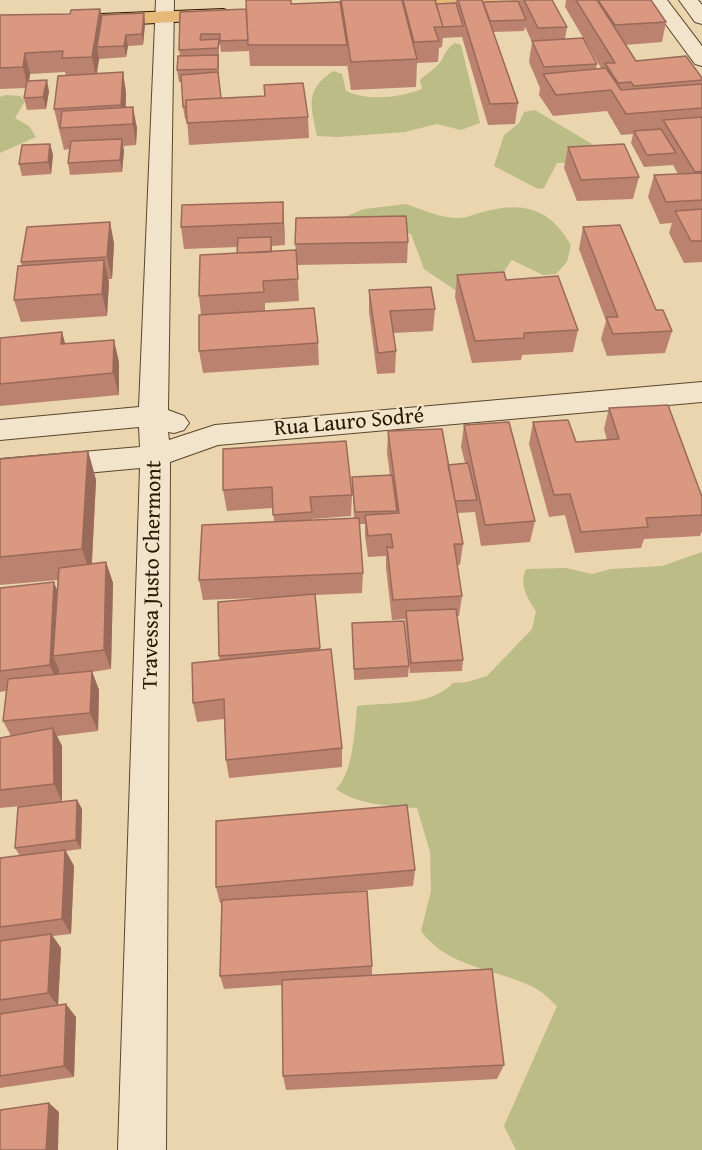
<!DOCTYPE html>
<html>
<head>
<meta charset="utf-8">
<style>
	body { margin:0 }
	canvas { display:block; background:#ead5af }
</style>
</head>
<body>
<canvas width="702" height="1150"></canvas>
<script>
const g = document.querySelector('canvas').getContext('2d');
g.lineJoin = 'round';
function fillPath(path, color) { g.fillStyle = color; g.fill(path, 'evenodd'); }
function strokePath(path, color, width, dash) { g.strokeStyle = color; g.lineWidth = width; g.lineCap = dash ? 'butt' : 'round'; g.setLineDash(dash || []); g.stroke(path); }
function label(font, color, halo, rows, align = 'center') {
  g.font = font + ' "Gentium Book Plus",serif'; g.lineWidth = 4.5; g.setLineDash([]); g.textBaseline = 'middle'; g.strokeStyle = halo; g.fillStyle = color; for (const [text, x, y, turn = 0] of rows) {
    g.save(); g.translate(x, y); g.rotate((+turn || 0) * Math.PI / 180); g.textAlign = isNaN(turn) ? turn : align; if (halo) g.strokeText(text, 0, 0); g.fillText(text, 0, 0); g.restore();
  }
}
const green = new Path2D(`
	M455,43L461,45L480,123L461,130L437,124L405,132L337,137L317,136C311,105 304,91 333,71L342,74L346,91C368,101 399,98 422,89L420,80C425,75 431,71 436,67C444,60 445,48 455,43Z
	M5,95L20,96L25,101L15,118L29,126L36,137L0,153V97Z
	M535,110L607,153L591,163H557L544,188L538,189L494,166L504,135L519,123L524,112Z
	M406,204C423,210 441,218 459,218C468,218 477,213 486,211C525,201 551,210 571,245L567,262L556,274L543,275L512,260L494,285L476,284L455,290L424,269L411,234L335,221L364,209Z
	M702,552V1150H516L504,1126L557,1006C550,1000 543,992 535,988C496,968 449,969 421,931L431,891L430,852L417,808C390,806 358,805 336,789C353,774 355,729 357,706C388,702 430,707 453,683L467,682L487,676L532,629L536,611C527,598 519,584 526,569L566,568L592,574L611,569L662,566Z`);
const minor = new Path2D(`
	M156,0H174L168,410L184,416L189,423L184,430L174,433L168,432L169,440L215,425L702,382V402L218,445L170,462L166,1150H118L140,468L0,481V459L140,447L139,427L0,440V420L139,407Z
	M648,0H667L702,46V66L695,64Z
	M679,0H698L702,5V24L695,22Z`);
const primary = new Path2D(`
	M437,0H523L521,4L514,6L439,11L432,9L430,5Z
	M223,9L230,11L232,15L230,19L101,26L94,24L91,20L94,16L101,14Z`);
const wall = new Path2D(`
	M340,0H435L436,4L456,3V0H482L483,2L519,3V0H552L567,27L565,39L597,64L596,69L601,68L565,7L566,0H651L666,22L662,42L625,45L636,61L702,78V262L684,263L669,233L672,223L660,224L648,197L654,175L678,174L673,165L644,167L631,143L633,134L621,135L607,111L553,116L539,95L540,88L529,62L532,42L525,27L524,31L493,32L518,103L515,124L488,125L462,37L443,38L442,47L439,48L438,62L417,63L416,87L351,90L347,64V66H250L249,51L221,52L220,45H219V80L221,98L308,117L309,138L189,145L187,119H185L183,107L182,82H179L177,70L180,56L179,50L180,12L246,9L291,4L340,2Z
	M100,9L102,18L144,13L145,24L143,45L128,46L126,57L99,59L97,74L123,72L126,93V107L137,128L136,145L123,146L124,151L122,172L70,175L68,163L69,149L64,150L54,109L66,76L65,72L30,74L29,81L49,91L46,109L27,110L24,98L26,88L0,89V15L70,14Z
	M50,144L53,155L51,174L22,176L19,164Z
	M568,147L639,177L633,199L577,201L564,168Z
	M110,222L114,244L112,279H108L109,282L107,316L21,322L14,300L22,266L21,262Z
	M284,223L285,245L272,246V252L296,250L295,244L408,242L407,263L297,265L299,301L265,303V311L318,343L319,365L203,373L199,351L201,315L199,296L237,253L238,247L184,249L181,227Z
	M583,227L656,310L672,331L665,353L607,356L601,339L606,321L579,249Z
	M457,275L506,280L578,330L573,352L522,355L521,360L472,363L455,297Z
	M369,290L435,309L433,331L393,333L396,351L395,373L377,374L369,312Z
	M62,332L65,344L119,362V395L0,406V338Z
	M609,408L702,497V531L700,536L644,539L641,548L575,553L565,515L549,517L529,444L533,422L576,442L607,440L604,429Z
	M464,425L535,521L530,542L481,546L475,512L457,513L463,544L460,565H457L462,596L459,616H457L463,660L462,671L410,673L405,619L392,620L386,568V556L368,557L365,536V524H359L363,573L362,593L315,595L320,650L342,748V767L229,778L226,760L224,719L197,722L193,703L220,660L219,656L283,597L203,600L199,580L274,522L273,508L227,511L223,490V449L352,495L351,516L312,519V520L354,518L352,477L390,475L387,453L388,431L448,465L465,463L461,447Z
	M88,451L96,480L92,564L106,562L113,583L111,669L92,672L99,690L98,731L57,736L62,746V802L0,808V738L11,736L3,721L6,691L0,692V588L57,590L58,580L0,585V459Z
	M352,623L409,666L408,677L354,680Z
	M77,800L82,809L81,849L66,851L74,866L71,934L53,936L61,948L58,1006L76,1017L74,1077L0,1088V858L20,856L15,848Z
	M415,870L413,886L322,894L372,966V975L504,1065L497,1079L286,1090L283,1076L282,985L224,989L220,976L222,903H220L216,887Z`);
const shadedWall = new Path2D(`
	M100,9L104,29L97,47L99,59L96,77L92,57Z
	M144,13L145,24L143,45L142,34Z
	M126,35L128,46L126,57L124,46Z
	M25,53L30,74L28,88L23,67Z
	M123,72L126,93L125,126L121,105Z
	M47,80L49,91L46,109L43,97Z
	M133,107L137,128L136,145L133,124Z
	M122,139L124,151L122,172L120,160Z
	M50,144L53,155L51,174L48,162Z
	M283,202L284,223L285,245L283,223Z
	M110,222L114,244L112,279L107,257Z
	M104,260L109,282L107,316L102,294Z
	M62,332L68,354L61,344Z
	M114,340L119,362V395L113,373Z
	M88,451L96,480L91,576L82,549Z
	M106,562L113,583L111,669L104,650Z
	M54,582L62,603L53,656L59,669L58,685L50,665Z
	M92,671L99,690L98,731L90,713Z
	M53,728L62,746V802L54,784Z
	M77,800L82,809L81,849L76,840Z
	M65,850L74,866L71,934L62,919Z
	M51,934L61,948L58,1006L48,993Z
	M66,1004L76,1017L74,1077L64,1066Z
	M49,1103L59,1112L58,1150H46Z`);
const building = new Path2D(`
	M246,0H291V4L340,2L347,45H248Z
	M341,0H402L417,59L351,62Z
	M403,0H435L443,27H434L439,41L414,42Z
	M458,0H482L518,103L490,104Z
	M524,0H552L567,27L538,28Z
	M576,0H597L636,61L686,56L702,78V80L634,86L631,82L618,83L605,63H615Z
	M598,0H651L666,22L615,25Z
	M518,1L526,20L490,21L483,2Z
	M456,3L463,26L443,27L436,4Z
	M100,9L92,57L62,58L63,51L25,53L23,67L0,68V15L70,14L71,10Z
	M246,9L248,40L220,41V34H201L200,40L219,39L218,48L179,50L180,12Z
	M144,13L142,34L126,35L124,46L97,47L102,15Z
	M583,38L597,64L544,67L532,41Z
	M218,55V69L177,70L178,56Z
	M606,68L621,90L702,84V108L626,114L611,90L556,95L543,74Z
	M123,72L121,105L54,109L58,76Z
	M218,72L221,98L186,100V107H183L181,75Z
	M47,80L43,97L24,98L27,81Z
	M303,83L308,117L187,123L186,100L265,96L264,85Z
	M133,107V124L60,128L62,111Z
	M702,117V171L695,172L663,120Z
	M661,129L676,153L647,155L634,131Z
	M122,139L120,160L68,163L71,141Z
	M50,144L48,162L19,164L22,145Z
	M624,144L639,177L581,180L568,147Z
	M702,173V200L666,202L654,175Z
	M283,202V223L181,227L182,205Z
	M702,209V241H691L675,211Z
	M406,216L408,242L295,244L296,218Z
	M110,222L107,257L21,262L27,227Z
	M620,225L656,310H663L672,331L613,334L606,317H618L583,227Z
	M271,237V252L237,253L238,238Z
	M296,250L298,279L263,281L264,292L199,296L200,255Z
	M104,260L102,294L14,300L18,266Z
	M504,272L506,280L558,276L578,330L524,333V338L475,341L457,275Z
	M431,287L435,309L390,311L396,351L378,353L369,290Z
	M314,308L318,343L199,351V315Z
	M62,332L61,344L114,340L113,373L0,384V338Z
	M668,405L702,497V515L646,518L648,527L581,532L570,494L554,495L533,422L568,420L576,442L619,439L609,408Z
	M509,422L535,521L485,525L464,425Z
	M442,429L463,544H454L462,596L393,600L387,547L393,548L391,534L368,536L365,515L399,513L388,431Z
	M346,441L352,495L310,497L312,512L273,515L272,487L223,490V449Z
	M88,451L82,549L0,557V459Z
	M468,463L477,500L455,501L448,465Z
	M392,475L397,511L355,512L352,477Z
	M359,518L363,573L199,580L202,525Z
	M106,562L104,650L53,656L59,568Z
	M54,582L50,665L0,671V588Z
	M315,594L320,648L219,656L218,602Z
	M456,609L463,660L411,663L406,611Z
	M404,621L409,666L354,669L352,623Z
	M331,649L342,748L226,760L224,699L193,703L192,663Z
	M92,671L90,713L3,721L8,679Z
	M53,728L54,784L0,790V738Z
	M77,800L76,840L15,848L18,807Z
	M407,805L415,870L216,887V821Z
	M65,850L62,919L0,927V858Z
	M367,891L372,966L220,976L222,900Z
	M51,934L48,993L0,1000V941Z
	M492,969L504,1065L283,1076L282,980Z
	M66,1004L64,1066L0,1076V1014Z
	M49,1103L46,1150H0V1110Z`);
const streetNames = [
	["Rua Lauro Sodré",349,423,-5],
	["Travessa Justo Chermont",153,575,-89]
];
fillPath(green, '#bcbc87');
strokePath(minor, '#5a462c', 2);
strokePath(primary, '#2a1600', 2);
fillPath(minor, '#f1e4cb');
fillPath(primary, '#e5ba78');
fillPath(wall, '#bb836f');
fillPath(shadedWall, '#996a5a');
fillPath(building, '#da9881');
strokePath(building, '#996a5a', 1.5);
label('22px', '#2a1600', '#f1e4cb', streetNames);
</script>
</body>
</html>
